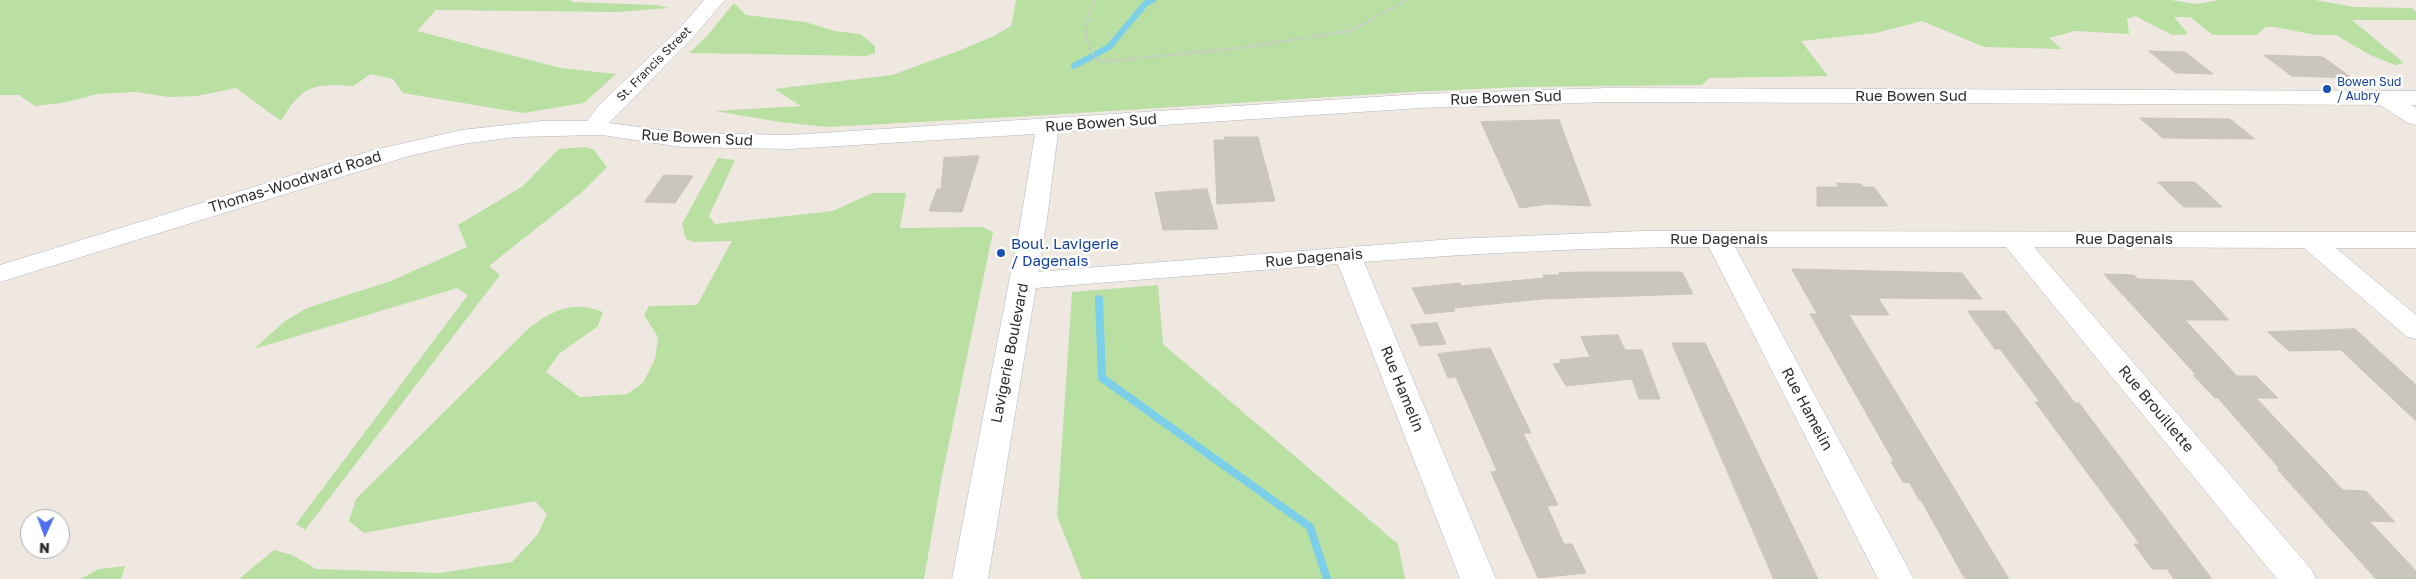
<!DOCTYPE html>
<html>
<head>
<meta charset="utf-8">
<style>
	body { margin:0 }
	#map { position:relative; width:2416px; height:579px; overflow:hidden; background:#eee8e1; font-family:"Golos Text",sans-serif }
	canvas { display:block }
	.north { position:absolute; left:20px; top:509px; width:50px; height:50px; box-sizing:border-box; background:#fff; border:1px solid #ababab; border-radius:50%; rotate:182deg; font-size:14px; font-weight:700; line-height:20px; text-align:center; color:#2d2d2d }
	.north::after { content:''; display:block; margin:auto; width:18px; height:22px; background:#4d71ef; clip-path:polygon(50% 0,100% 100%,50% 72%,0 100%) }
</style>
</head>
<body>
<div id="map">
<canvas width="2416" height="579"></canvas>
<div class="north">N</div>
</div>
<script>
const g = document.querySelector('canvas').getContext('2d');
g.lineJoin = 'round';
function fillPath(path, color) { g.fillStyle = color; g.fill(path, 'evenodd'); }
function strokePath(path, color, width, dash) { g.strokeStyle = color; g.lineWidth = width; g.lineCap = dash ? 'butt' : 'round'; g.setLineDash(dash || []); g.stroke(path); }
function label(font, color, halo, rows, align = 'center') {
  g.font = font + ' "Golos Text",sans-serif'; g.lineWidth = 5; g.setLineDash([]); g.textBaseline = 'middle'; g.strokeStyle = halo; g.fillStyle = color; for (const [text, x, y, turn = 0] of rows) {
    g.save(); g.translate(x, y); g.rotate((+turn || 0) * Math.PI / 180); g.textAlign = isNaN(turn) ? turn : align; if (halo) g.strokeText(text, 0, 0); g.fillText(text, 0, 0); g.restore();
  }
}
const green = new Path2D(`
	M0,0H572L571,2L656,5L669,8L617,12L436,10L417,31L561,68L616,74L584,103L523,113L403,93L393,79L370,74L354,86C313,84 303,84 281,121L236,88L197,96L169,97L136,92L98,94L62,103L35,106L19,95H0Z
	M1015,0H2171L2196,4L2220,0H2315L2355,7L2412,8L2416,12V20H2352L2404,63L2395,65L2370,55L2336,35H2316L2275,27H2266L2256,35H2213L2190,17H2174L2188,34L2172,35L2135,16L2127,19L2129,34L2075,31L2049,38L2062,49L1984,47L1922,21L1876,33L1801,41L1828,76L1709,78L1702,85L1519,87L1411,92L1031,116L826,127L780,122L715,111L801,106L774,89L892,75L958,51L994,36L1011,26L1016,1Z
	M734,3L746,15L805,22L835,31L860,34L875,46V53L866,56L689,53L707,36Z
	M585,147L593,149L607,167L581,193L489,266L500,275L305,530L296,524L468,295L457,288L254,349L285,321L307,308L391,281L467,247L458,225L523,186L559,149Z
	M718,158L735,160L709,216L715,224L833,211L872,193H906L900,228L983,227L993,232L941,481L924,579H239L274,550L292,555L316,569L439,573L512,562L538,534L547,514L535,501L364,533L349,521L356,499L529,328C553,310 573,300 603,312L598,326L559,354L546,372L580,397L627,394L643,383L655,359L658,337L644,315L649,306L697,305L732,241L693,242L686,239L682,224Z
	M1158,285L1163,344L1398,544L1405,579H1082L1057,516L1072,292Z
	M125,566L121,579H80L99,569Z`);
const streamFar1 = new Path2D(`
	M1074,66L1109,47L1146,3L1153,0`);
const stream = new Path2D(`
	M1099,299L1102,378L1310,527L1327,579`);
const building = new Path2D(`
	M2149,51L2185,52L2213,74L2176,73Z
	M2264,55L2323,57L2352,78L2292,76Z
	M2140,118L2230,119L2255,139L2163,138Z
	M1559,120L1591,206L1548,204L1520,208L1481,122Z
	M1225,137H1258L1275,201L1217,204L1214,140H1225Z
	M979,156L962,212L929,211L937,189H941L944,158Z
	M664,175L693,176L675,203L645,202Z
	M2158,182H2195L2222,207H2184Z
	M1836,183L1861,184L1863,187H1874L1888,206H1817V187H1839Z
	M1207,189L1218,229L1163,230L1155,193Z
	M1792,269L1962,273L1982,299L1878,298L1889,315H1849L2009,579H1965L1921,500H1919L1910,483L1903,482L1891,462H1894L1810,314H1817Z
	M1585,272H1682L1693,294L1541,299L1454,308L1455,311L1425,314L1412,288L1460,283L1461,286L1544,278L1543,275H1559V273Z
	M2104,274L2134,275L2138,279L2193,281L2229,320H2185L2237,376H2256L2278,398H2256L2343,490L2366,491L2395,522L2369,521L2416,571V579H2376L2277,469H2280L2218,398H2215L2193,375H2196Z
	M1968,311H2005L2075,403H2079L2212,579H2174L2167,569H2152L2134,544H2140L2035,402H2040L2000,349H1995Z
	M1437,323L1446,344L1420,346L1411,325Z
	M2355,329L2416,385V421L2341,350L2289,351L2268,332Z
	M1618,335L1625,350H1642L1660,399H1639L1632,379L1566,386L1553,364L1561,363L1560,360L1590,357L1581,337Z
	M1672,343H1705L1818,579H1774Z
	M1490,348L1531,433H1523L1558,505L1547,506L1564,544H1572L1586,573L1538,578L1491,472L1497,471L1456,377L1448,378L1438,354Z`);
const path = new Path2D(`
	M1095,0C1085,23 1082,38 1096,60L1110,61L1240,48L1350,31L1407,0`);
const minor = new Path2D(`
	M2385,91L2393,93L2416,108V125L2408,123L2377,103L2374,98L2377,93Z
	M542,121H597L605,123L608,128L605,133L597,135L515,137L462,144L409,156L0,282V265L374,150L462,130Z
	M1643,231L2416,232V248H2336L2416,315V339L2406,336L2304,248L2034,247L2311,569L2316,579H2277L2006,247H1735L1914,579H1878L1709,247C1594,247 1479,253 1364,262L1496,579H1460L1338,264L1023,289L1013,287L1009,281L1013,275L1023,273L1452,239Z`);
const tertiary = new Path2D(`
	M704,0H725L694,36L609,123L682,133L790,135L1420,94L1607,88L2416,91V105L1607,102L1420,108L1058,132L1047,219L988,579H952L1021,219L1035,134L790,149L682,147L589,133L585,124L598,106L680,28Z`);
const markers = [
	[2327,89,5,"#1a4fb4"],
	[1001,253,5,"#1a4fb4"]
];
const farStreetnames = [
	["St. Francis Street",654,64,-45]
];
const farTransitnames = [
	["Bowen Sud",2337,82],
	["/ Aubry",2337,96]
];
const streetNames = [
	["Rue Bowen Sud",1911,96],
	["Rue Bowen Sud",1506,98,-2],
	["Rue Bowen Sud",1101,123,-4],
	["Rue Bowen Sud",697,138,3],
	["Thomas-Woodward Road",295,182,-17],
	["Rue Dagenais",1719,239],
	["Rue Dagenais",2124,239],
	["Rue Dagenais",1314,258,-5],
	["Lavigerie Boulevard",1010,353,-79],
	["Rue Hamelin",1402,389,68],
	["Rue Hamelin",1807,409,62],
	["Rue Brouillette",2156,409,50]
];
const transitNames = [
	["Boul. Lavigerie",1011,244],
	["/ Dagenais",1011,261]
];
fillPath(green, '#b9e0a2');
strokePath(streamFar1, '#7ccfe8', 6);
strokePath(stream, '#7ccfe8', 8);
fillPath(building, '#cac6bf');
strokePath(building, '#c9c4ba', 1);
strokePath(minor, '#b4b7c0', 1);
strokePath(tertiary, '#b4b7c0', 1);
strokePath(path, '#c8c8c8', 2.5, [3, 2]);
fillPath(minor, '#fff');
fillPath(tertiary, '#fff');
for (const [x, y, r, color] of markers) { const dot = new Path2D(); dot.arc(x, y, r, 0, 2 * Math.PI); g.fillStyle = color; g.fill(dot); strokePath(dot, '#fff', 2); }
label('12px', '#2d2d2d', '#fff', farStreetnames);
label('12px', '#164399', '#fff', farTransitnames, 'left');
label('15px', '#2d2d2d', '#fff', streetNames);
label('15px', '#164399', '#fff', transitNames, 'left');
</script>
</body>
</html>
